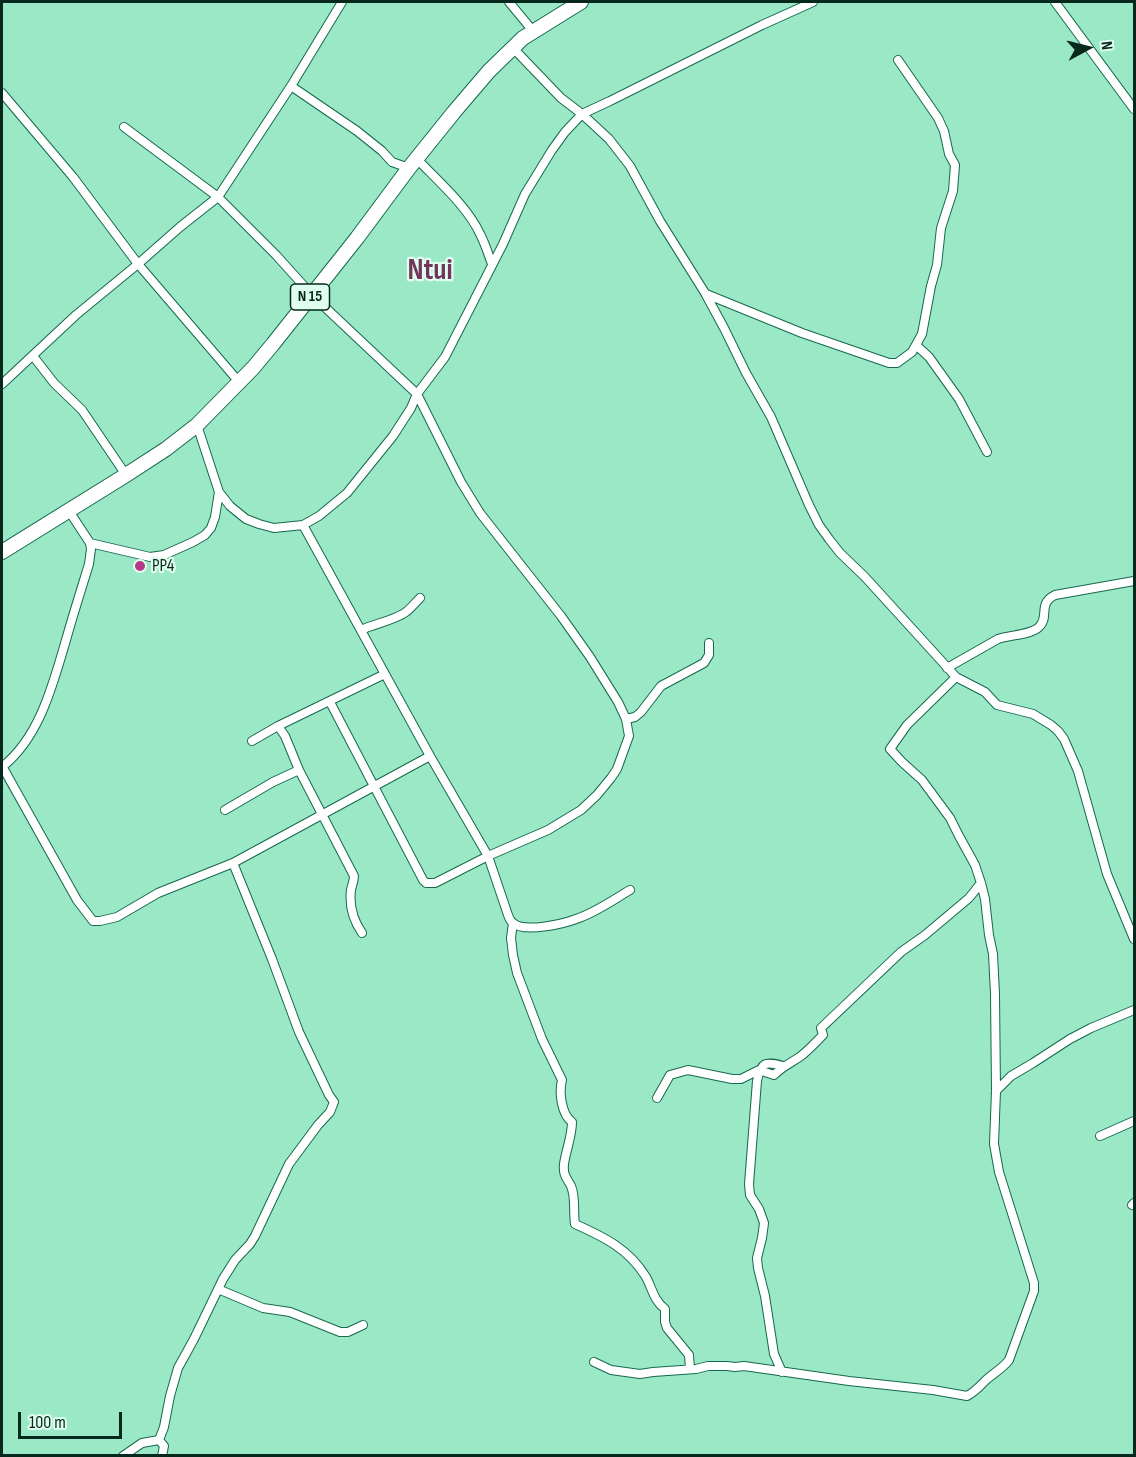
<!DOCTYPE html>
<html>
<head>
<meta charset="utf-8">
<style>
	body { margin:0 }
	#map { position:relative; width:1136px; height:1457px; overflow:hidden; background:#9ae8c5; font-family:"Sofia Sans Condensed",sans-serif }
	canvas { display:block }
	.frame { position:absolute; inset:0; border:3px solid #07281c; pointer-events:none }
	.north { position:absolute; left:1058px; top:18px; width:60px; height:60px; -webkit-text-stroke:4px #e0feef; paint-order:stroke; rotate:83deg; font-size:16px; font-weight:700; line-height:24px; text-align:center; color:#07281c }
	.north::after { content:''; display:block; margin:auto; width:21px; height:27px; background:#07281c; clip-path:polygon(50% 0,100% 100%,50% 72%,0 100%) }
	.scale { position:absolute; left:18px; top:1412px; width:104px; height:27px; box-sizing:border-box; border:3px solid #07281c; border-top:0; padding-left:8px; font-size:18px; line-height:21px; white-space:nowrap; color:#07281c; -webkit-text-stroke:4px #e0feef; paint-order:stroke }
</style>
</head>
<body>
<div id="map">
<canvas width="1136" height="1457"></canvas>
<div class="frame"></div>
<div class="north">N</div>
<div class="scale">100 m</div>
</div>
<script>
const g = document.querySelector('canvas').getContext('2d');
g.lineJoin = 'round';
function strokePath(path, color, width, dash) { g.strokeStyle = color; g.lineWidth = width; g.lineCap = dash ? 'butt' : 'round'; g.setLineDash(dash || []); g.stroke(path); }
function label(font, color, halo, rows, align = 'center') {
  g.font = font + ' "Sofia Sans Condensed",sans-serif'; g.lineWidth = 4.5; g.setLineDash([]); g.textBaseline = 'middle'; g.strokeStyle = halo; g.fillStyle = color; for (const [text, x, y, turn = 0] of rows) {
    g.save(); g.translate(x, y); g.rotate((+turn || 0) * Math.PI / 180); g.textAlign = isNaN(turn) ? turn : align; if (halo) g.strokeText(text, 0, 0); g.fillText(text, 0, 0); g.restore();
  }
}
const street = new Path2D(`
	M509,2L533,31
	M1055,2L1134,109
	M513,48L561,98L582,114L609,139L630,166L660,221L705,293L724,328L746,373L771,417L809,505L819,525L829,539L840,553L865,577L956,677L985,692L997,705L1033,714L1051,725L1058,731L1064,739L1078,771L1107,874L1134,939
	M291,86L357,131L382,151L392,162L409,168
	M2,93L73,177L138,264L239,382
	M124,127L218,197L276,255L312,295L417,394L461,482L480,513L561,616L590,657L618,702L626,719L629,736L617,769L611,778L597,795L581,810L548,830L488,856L435,883H426L423,880L330,702
	M417,159C437,180 468,207 480,234C485,243 488,254 492,264
	M706,294L802,333L889,363H897L912,352L922,334L931,286L937,265L941,228L953,191L955,165L949,154L944,131L938,118L898,60
	M917,346L929,357L959,399L987,452
	M33,356L54,383L82,410L126,475
	M2,384L76,315L138,264L180,227L218,197L291,86L342,2
	M197,425L219,492L230,506L246,519L259,524L274,528L303,525L319,516L347,493L393,436L411,408L417,394L445,357L503,244L525,194L552,150L565,132L582,114L610,101L762,25L813,2
	M303,525L430,756L488,856L508,915C509,918 510,921 513,923C524,933 563,924 576,919C595,913 613,900 630,890
	M90,543L150,557L164,555L193,542L205,535L211,528L215,517L219,492
	M361,630C376,623 393,621 406,612C411,608 415,603 420,598
	M947,668L998,639C1009,635 1031,635 1039,627C1050,617 1037,604 1055,595L1134,581
	M626,719L635,717L641,712L661,686L704,663L709,655V643
	M278,726L285,736L299,770L354,876C354,881 352,885 351,890C349,906 353,920 362,933
	M252,741L278,726L385,674
	M2,766L77,900L93,921H100L117,917L158,893L233,863L430,756
	M2,767C40,737 53,684 66,640C73,615 81,590 89,564L91,549L90,543L69,511
	M225,810L273,782L299,770
	M513,923L511,938L513,955L517,973L542,1039L562,1080C559,1092 561,1114 572,1122C572,1136 566,1150 564,1164C563,1175 566,1177 571,1186C576,1197 573,1212 575,1224C604,1237 629,1249 646,1277C652,1288 654,1301 665,1309V1322L667,1328L689,1355L690,1369
	M996,1091L1011,1076L1033,1063L1070,1039L1091,1028L1134,1010
	M657,1098L670,1075L688,1070L732,1079H741L759,1070L774,1075C783,1066 791,1063 801,1056C809,1050 816,1042 823,1035L821,1028L901,952L925,935L969,898L981,883
	M1100,1136L1134,1121
	M1132,1205L1134,1203
	M218,1289L263,1308L290,1312L340,1332H348L363,1325
	M594,1362L611,1370L640,1374L653,1372L696,1369L708,1366H727L735,1367L744,1366L849,1381L933,1390L967,1396C975,1392 980,1386 986,1380C994,1373 1003,1368 1009,1360L1034,1291V1283L999,1172L994,1144L996,1091L995,994L993,954L989,935L985,899L981,883L975,865L959,836L950,818L922,780L902,762L890,749L907,725L956,677
	M782,1372L774,1354L765,1296L758,1268L757,1258L762,1238L764,1223L759,1209L750,1195L749,1184L757,1081C761,1062 765,1061 783,1066
	M123,1456L142,1443L159,1440
	M162,1456L164,1446L159,1440L164,1427L170,1396L178,1368L194,1339L223,1279L235,1260L250,1244L255,1236L289,1164L318,1125L330,1112L334,1102L329,1095L299,1032L272,959L233,863`);
const highway = new Path2D(`
	M2,552L126,475L166,449L197,425L253,368L273,344L357,238L409,168L454,112L489,71L523,38L581,2`);
const markers = [
	[140,566,6,"#b63a8a"]
];
const shields = [
	[310,297,39]
];
const shieldNames = [
	["N 15",310,297]
];
const poiNames = [
	["PP4",152,566]
];
const townNames = [
	["Ntui",430,271]
];
strokePath(street, '#15694d', 10);
strokePath(highway, '#15694d', 16);
strokePath(street, '#fff', 8);
strokePath(highway, '#fff', 14);
for (const [x, y, r, color] of markers) { const dot = new Path2D(); dot.arc(x, y, r, 0, 2 * Math.PI); g.fillStyle = color; g.fill(dot); strokePath(dot, '#e0feef', 2); }
for (const [x, y, w] of shields) { const box = new Path2D(); box.roundRect(x - w / 2, y - 13, w, 26, 4.5); g.fillStyle = '#e0feef'; g.fill(box); strokePath(box, '#07281c', 1.5); }
label('bold 16px', '#07281c', null, shieldNames);
label('18px', '#07281c', '#e0feef', poiNames, 'left');
label('bold 30px', '#73355b', '#e0feef', townNames);
</script>
</body>
</html>
